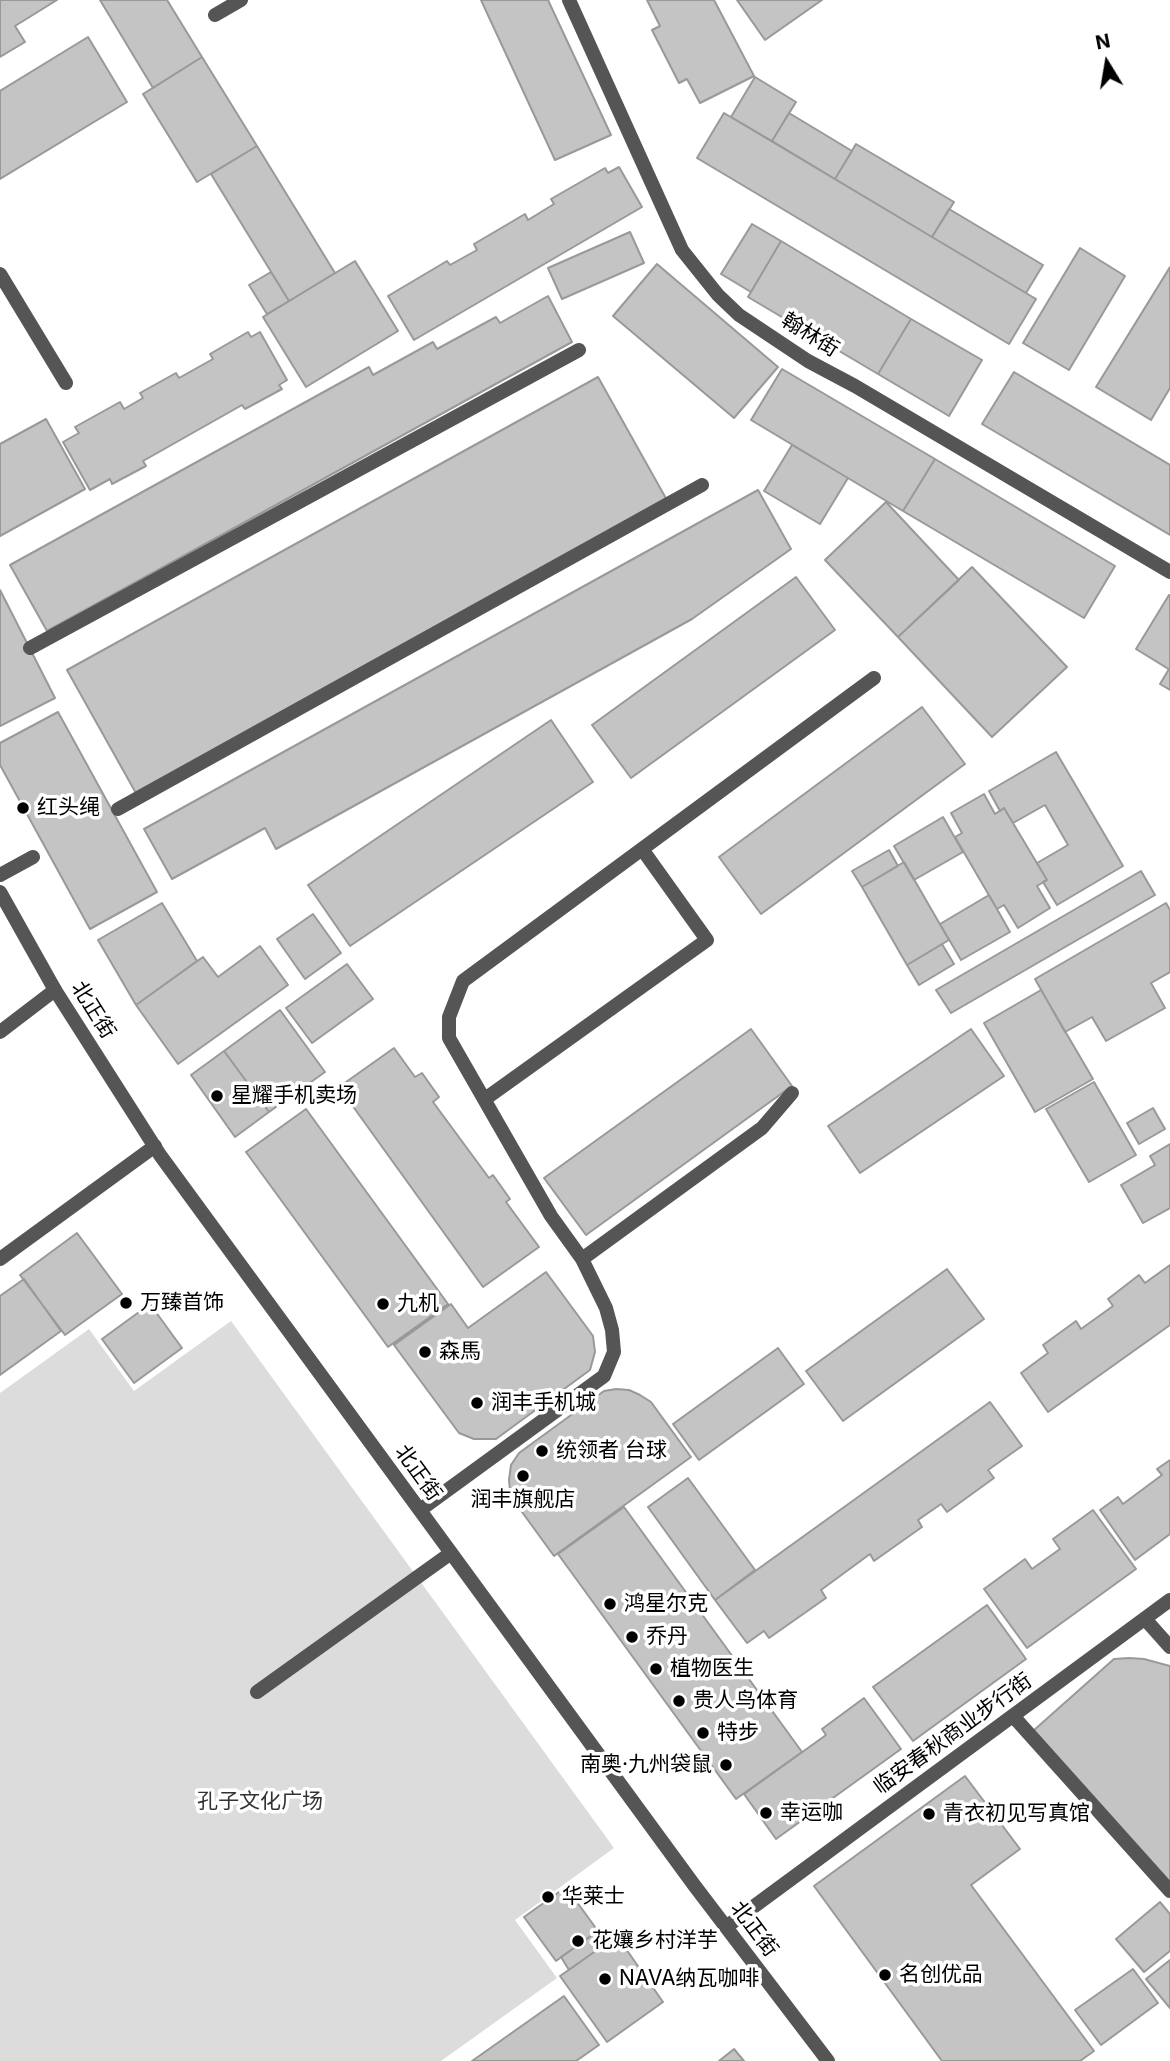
<!DOCTYPE html>
<html>
<head>
<meta charset="utf-8">
<style>
	body { margin:0 }
	#map { position:relative; width:1170px; height:2061px; overflow:hidden; background:#fff; font-family:Inter,sans-serif }
	canvas { display:block }
	.north { position:absolute; left:1072px; top:28px; width:70px; height:70px; -webkit-text-stroke:5px #fff; paint-order:stroke; rotate:349deg; font-size:19px; font-weight:700; line-height:28px; text-align:center; color:#000 }
	.north::after { content:''; display:block; margin:auto; width:24px; height:32px; background:#000; clip-path:polygon(50% 0,100% 100%,50% 72%,0 100%) }
</style>
</head>
<body>
<div id="map">
<canvas width="1170" height="2061"></canvas>
<div class="north">N</div>
</div>
<script>
const g = document.querySelector('canvas').getContext('2d');
g.lineJoin = 'round';
function fillPath(path, color) { g.fillStyle = color; g.fill(path, 'evenodd'); }
function strokePath(path, color, width, dash) { g.strokeStyle = color; g.lineWidth = width; g.lineCap = dash ? 'butt' : 'round'; g.setLineDash(dash || []); g.stroke(path); }
function label(font, color, halo, rows, align = 'center') {
  g.font = font + ' Inter,"Noto Sans SC",sans-serif'; g.lineWidth = 7; g.setLineDash([]); g.textBaseline = 'middle'; g.strokeStyle = halo; g.fillStyle = color; for (const [text, x, y, turn = 0] of rows) {
    g.save(); g.translate(x, y); g.rotate((+turn || 0) * Math.PI / 180); g.textAlign = isNaN(turn) ? turn : align; if (halo) g.strokeText(text, 0, 0); g.fillText(text, 0, 0); g.restore();
  }
}
const green = new Path2D(`
	M231,1321L614,1848L515,1920L557,1978L441,2061H0V1393L89,1329L134,1391Z`);
const building = new Path2D(`
	M0,0H57L15,26L25,42L0,57Z
	M100,0H167L202,57L153,88Z
	M481,0H548L611,135L555,160Z
	M647,0H714L754,76L700,103L687,79L679,83L652,30L660,26Z
	M737,0H822L765,40Z
	M88,37L127,102L0,179V91Z
	M202,57L257,146L197,182L143,94Z
	M755,77L796,102L772,141L731,117Z
	M724,113L1036,299L1009,344L697,158Z
	M789,113L852,151L835,179L772,141Z
	M856,144L954,202L932,237L835,179Z
	M257,146L335,273L289,301L211,174Z
	M619,167L642,207L414,340L388,296L447,261L450,265L477,250L474,244L525,214L528,220L554,204L551,199L605,168L608,173Z
	M949,209L1043,265L1026,293L932,237Z
	M752,224L781,241L751,292L721,274Z
	M630,232L644,263L562,299L548,268Z
	M781,241L911,319L878,374L748,297Z
	M1080,248L1125,276L1069,370L1023,343Z
	M355,261L398,331L306,387L263,317Z
	M657,264L778,367L734,418L613,316Z
	M1170,267V388L1151,420L1096,387Z
	M271,272L289,301L267,314L249,285Z
	M548,296L572,342L47,631L10,565L369,367L373,375L433,342L437,349L496,317L500,323Z
	M911,319L982,360L949,416L878,374Z
	M248,332L251,337L260,332L287,380L279,385L282,389L245,409L242,405L143,461L146,466L112,484L110,479L90,490L63,442L79,433L75,427L120,402L124,409L143,398L140,393L176,373L179,378L213,359L210,354Z
	M782,369L935,459L903,511L751,420Z
	M1014,372L1170,465V535L982,424Z
	M598,377L668,502L137,795L67,670Z
	M46,419L85,489L0,536V444Z
	M792,445L848,478L820,524L764,491Z
	M935,459L1115,566L1084,618L903,511Z
	M758,490L791,549L692,619L276,849L265,828L172,879L144,829Z
	M886,502L959,580L898,637L825,560Z
	M972,567L1067,667L992,737L898,637Z
	M796,577L835,630L631,778L592,725Z
	M0,590L55,698L0,726Z
	M1169,595H1170V670L1136,649Z
	M1169,669L1170,670V690L1160,684Z
	M922,707L965,764L761,914L719,857Z
	M58,712L157,892L90,929L0,765V743Z
	M551,720L593,782L350,946L308,885Z
	M1056,752L1123,866L1057,905L1043,882L1047,880L1037,863L1068,845L1045,805L1013,823L1004,808L1000,811L989,791Z
	M984,794L995,814L1004,808L1047,880L1037,886L1050,908L1018,928L1004,905L997,909L955,837L962,833L951,813Z
	M943,817L963,852L914,880L894,846Z
	M889,850L898,866L862,887L852,871Z
	M904,862L949,940L907,965L862,887Z
	M1141,871L1155,895L951,1013L936,990Z
	M989,895L1010,932L961,960L940,924Z
	M162,903L197,961L136,1005L98,940Z
	M1166,903L1170,910V972L1151,983L1165,1008L1106,1041L1092,1017L1065,1032L1035,979Z
	M313,914L341,953L305,979L277,939Z
	M942,944L954,964L919,985L907,965Z
	M260,946L288,985L178,1064L136,1005L203,957L218,977Z
	M347,964L373,999L312,1043L286,1008Z
	M1041,990L1093,1079L1035,1112L984,1023Z
	M280,1010L325,1072L269,1112L224,1051Z
	M751,1029L792,1086L586,1235L544,1178Z
	M971,1029L1004,1076L860,1173L828,1126Z
	M394,1048L415,1077L422,1073L439,1097L433,1102L489,1178L493,1175L510,1199L506,1202L539,1247L483,1287L339,1087Z
	M224,1051L269,1112L235,1137L191,1075Z
	M1094,1082L1136,1155L1089,1182L1046,1109Z
	M1153,1108L1165,1129L1139,1144L1127,1123Z
	M306,1109L448,1304L388,1347L246,1152Z
	M1170,1144V1208L1143,1223L1121,1185L1155,1165L1150,1156Z
	M77,1233L122,1294L65,1335L20,1275Z
	M1170,1265V1325L1048,1412L1021,1373L1048,1353L1043,1345L1076,1321L1081,1329L1113,1306L1108,1299L1139,1275L1145,1283Z
	M947,1269L984,1319L843,1421L806,1371Z
	M546,1272L593,1336L595,1352L590,1370L496,1439H474L459,1433L394,1345L451,1304L468,1328Z
	M24,1279L61,1331L0,1375V1296Z
	M150,1304L182,1348L134,1383L102,1339Z
	M778,1348L804,1384L699,1460L673,1424Z
	M616,1389L629,1390L640,1395L651,1402L691,1457L554,1556L514,1501L510,1491L509,1480L511,1465L519,1453L604,1391Z
	M990,1402L1022,1446L988,1470L994,1478L947,1512L941,1504L918,1520L922,1527L874,1561L870,1554L821,1590L826,1598L769,1638L764,1631L747,1643L715,1600Z
	M1170,1460V1534L1135,1560L1100,1510L1118,1497L1123,1504L1162,1475L1157,1469Z
	M688,1478L755,1570L715,1600L648,1507Z
	M624,1507L802,1752L736,1799L558,1554Z
	M1093,1510L1136,1569L1027,1648L984,1589L1025,1559L1032,1569L1060,1549L1053,1539Z
	M987,1605L1026,1659L913,1741L873,1687Z
	M1129,1658L1144,1659L1170,1666V1884L1033,1731L1114,1659Z
	M864,1698L901,1749L776,1839L744,1794L826,1735L822,1729Z
	M965,1776L1020,1849L971,1885L1094,2051L1080,2061H942L814,1886Z
	M566,1887L598,1931L556,1961L524,1917Z
	M1160,1902L1170,1914V1951L1144,1972L1116,1939Z
	M592,1935L601,1947L569,1970L561,1957Z
	M617,1936L663,2002L607,2042L560,1976Z
	M1170,1960V2008L1146,1979Z
	M1133,1969L1158,2003L1101,2045L1075,2010Z
	M564,1996L599,2045L576,2061H472Z
	M734,2049L744,2061H719Z`);
const service = new Path2D(`
	M215,15L241,0
	M0,274L66,383
	M30,648L579,350
	M118,809L702,485
	M0,875L33,857
	M0,1032L55,990
	M485,1099L707,940L642,849
	M0,1259L155,1146
	M582,1259L762,1128L792,1093
	M420,1510L604,1376L614,1352L612,1330L606,1308L582,1259L551,1216L449,1038V1017L463,981L874,678
	M1145,1619L1170,1647
	M1013,1716L1170,1891`);
const pedestrian = new Path2D(`
	M569,0L682,250L718,295L739,315L808,361L855,386L1170,572
	M257,1692L451,1553`);
const minor = new Path2D(`
	M0,892L55,990L160,1155L694,1885L828,2061
	M726,1927L1170,1600`);
const markers = [
	[23,808,7,"#000"],
	[217,1096,7,"#000"],
	[126,1303,7,"#000"],
	[383,1304,7,"#000"],
	[425,1352,7,"#000"],
	[477,1403,7,"#000"],
	[542,1451,7,"#000"],
	[523,1476,7,"#000"],
	[610,1604,7,"#000"],
	[632,1637,7,"#000"],
	[656,1669,7,"#000"],
	[679,1701,7,"#000"],
	[703,1733,7,"#000"],
	[726,1765,7,"#000"],
	[766,1813,7,"#000"],
	[929,1814,7,"#000"],
	[548,1897,7,"#000"],
	[578,1941,7,"#000"],
	[885,1975,7,"#000"],
	[605,1979,7,"#000"]
];
const streetNames = [
	["翰林街",810,335,32],
	["北正街",93,1010,58],
	["北正街",418,1473,54],
	["临安春秋商业步行街",953,1734,-36],
	["北正街",754,1929,53]
];
const poiNames = [
	["红头绳",37,808],
	["星耀手机卖场",231,1096],
	["万臻首饰",140,1303],
	["九机",397,1304],
	["森馬",439,1352],
	["润丰手机城",491,1403],
	["统领者 台球",556,1451],
	["润丰旗舰店",523,1500,"center"],
	["鸿星尔克",624,1604],
	["乔丹",646,1637],
	["植物医生",670,1669],
	["贵人鸟体育",693,1701],
	["特步",717,1733],
	["南奥·九州袋鼠",712,1765,"right"],
	["幸运咖",780,1813],
	["青衣初见写真馆",943,1814],
	["华莱士",562,1897],
	["花孃乡村洋芋",592,1941],
	["名创优品",899,1975],
	["NAVA纳瓦咖啡",619,1979]
];
const parkNames = [
	["孔子文化广场",260,1802]
];
fillPath(green, '#dcdcdc');
fillPath(building, '#c4c4c4');
strokePath(building, '#999', 2);
strokePath(service, '#555', 14);
strokePath(pedestrian, '#555', 14);
strokePath(minor, '#555', 14);
for (const [x, y, r, color] of markers) { const dot = new Path2D(); dot.arc(x, y, r, 0, 2 * Math.PI); g.fillStyle = color; g.fill(dot); strokePath(dot, '#fff', 2.5); }
label('21px', '#000', '#fff', streetNames);
label('21px', '#000', '#fff', poiNames, 'left');
label('21px', '#333', '#fff', parkNames);
</script>
</body>
</html>
